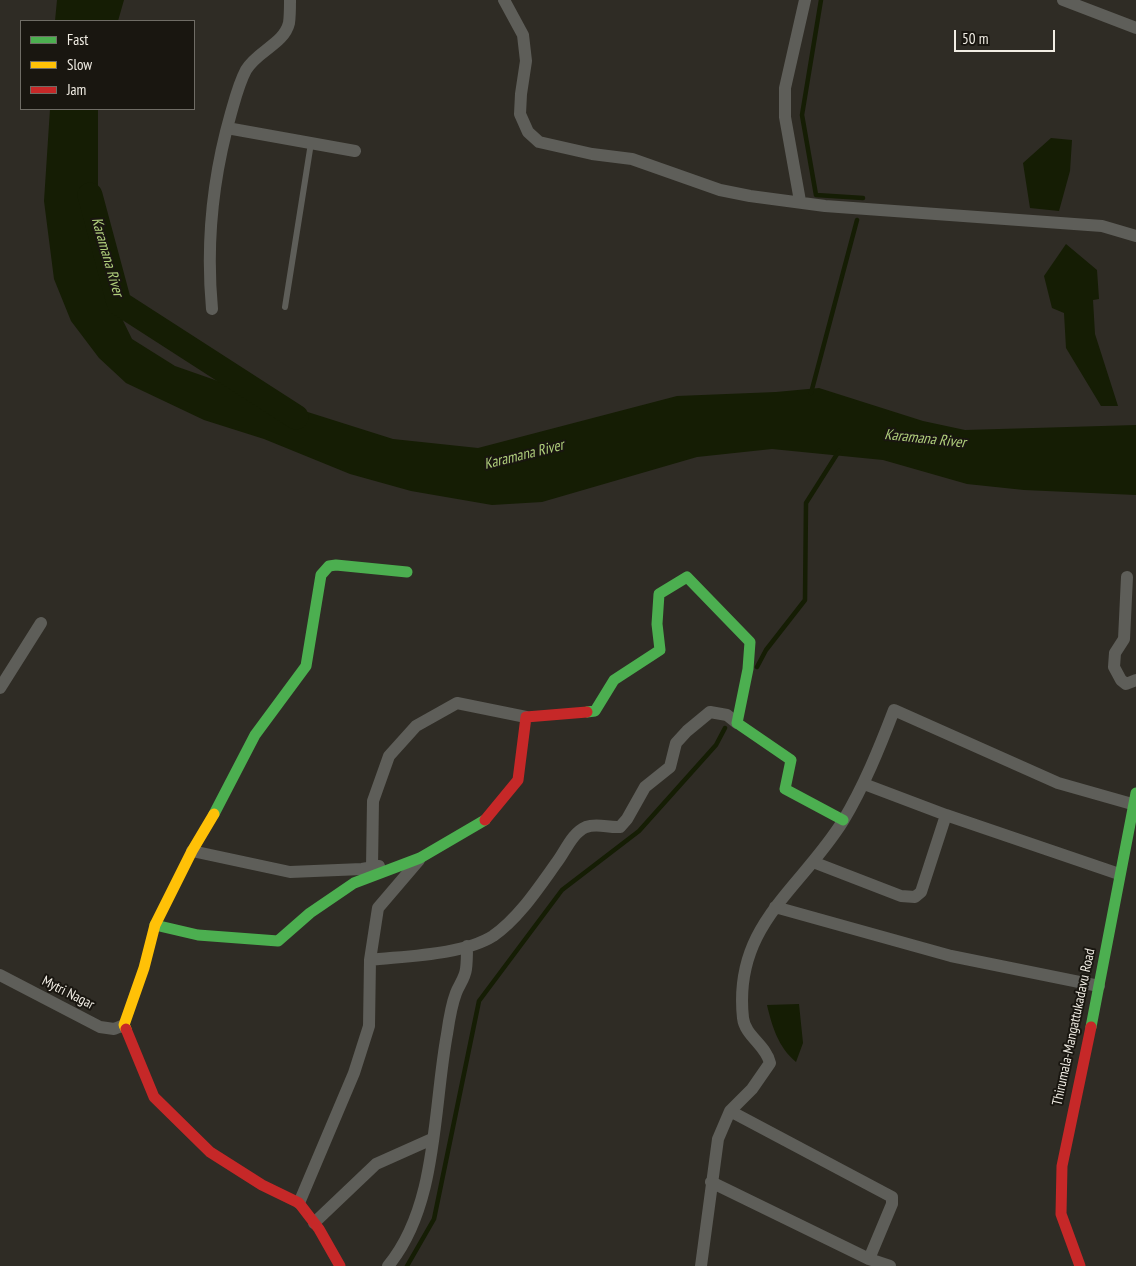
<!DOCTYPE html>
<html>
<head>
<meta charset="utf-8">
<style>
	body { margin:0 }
	#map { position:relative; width:1136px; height:1266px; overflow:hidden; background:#2f2c25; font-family:"PT Sans Narrow",sans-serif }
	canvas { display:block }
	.legend { position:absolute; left:20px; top:20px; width:175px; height:90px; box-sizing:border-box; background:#191610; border:1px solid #6f6c65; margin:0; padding:6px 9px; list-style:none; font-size:15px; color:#f1ede4 }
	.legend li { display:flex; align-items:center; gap:10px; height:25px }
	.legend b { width:25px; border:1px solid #6f6c65 }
	.scale { position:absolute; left:954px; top:30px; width:101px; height:22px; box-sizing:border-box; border:2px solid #f1ede4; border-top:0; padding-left:6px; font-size:15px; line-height:18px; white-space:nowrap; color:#f1ede4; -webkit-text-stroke:4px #191610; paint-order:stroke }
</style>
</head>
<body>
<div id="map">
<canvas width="1136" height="1266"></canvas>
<ul class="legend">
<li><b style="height:6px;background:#4caf50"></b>Fast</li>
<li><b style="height:6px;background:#ffc107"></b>Slow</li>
<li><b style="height:6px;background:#c62828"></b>Jam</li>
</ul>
<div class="scale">50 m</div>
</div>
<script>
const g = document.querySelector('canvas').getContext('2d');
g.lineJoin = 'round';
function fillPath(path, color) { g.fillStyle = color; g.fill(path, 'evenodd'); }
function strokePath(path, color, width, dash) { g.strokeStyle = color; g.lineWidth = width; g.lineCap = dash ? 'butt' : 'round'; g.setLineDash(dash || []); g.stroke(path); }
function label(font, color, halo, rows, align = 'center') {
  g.font = font + ' "PT Sans Narrow",sans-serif'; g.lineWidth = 4; g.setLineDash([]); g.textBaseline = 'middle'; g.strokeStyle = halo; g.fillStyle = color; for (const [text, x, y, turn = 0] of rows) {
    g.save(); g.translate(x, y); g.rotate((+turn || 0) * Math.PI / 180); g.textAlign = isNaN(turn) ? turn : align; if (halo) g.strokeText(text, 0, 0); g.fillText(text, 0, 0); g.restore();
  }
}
const water = new Path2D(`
	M57,0H124L118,21H55Z
	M50,109H98V216L105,284L132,339L175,366L295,408L393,439L478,448L677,396L776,392L819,388L923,421L965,430L1136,425V495L1024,490L967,484L883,460L772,449L697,457L542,502L492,505L411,491L350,474L264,439L204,420L126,383L99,358L71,321L54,279L44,201Z
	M1051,138L1072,140L1070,171L1059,211L1030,208L1023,163Z
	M1066,244L1097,270L1099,299L1093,300L1095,334L1118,406H1101L1066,348L1064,313L1052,308L1044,276Z
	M799,1004L803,1043L796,1062C778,1047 772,1026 767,1005Z`);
const stream = new Path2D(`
	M821,0L802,115L816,195L863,198
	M811,393L857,220
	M757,667L766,650L805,600L806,503L839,451
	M407,1266L434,1219L479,1001L562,890L639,831L716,745L725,728`);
const river = new Path2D(`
	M90,195L119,303L296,417`);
const lane = new Path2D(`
	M285,307L311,143`);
const street = new Path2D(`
	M504,0L523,35L526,61L521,94L520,114L528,132L539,142L592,154L632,159L720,190L750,196L825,206L1102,226L1136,236
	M1063,0L1136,28
	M227,128L355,151
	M800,201L785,117V88L805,0
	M212,309C206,244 213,176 231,113C235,99 239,83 246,70C257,51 284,44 289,23C290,16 290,7 290,0
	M1127,577L1124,639L1115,653L1114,667L1121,680L1126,684L1136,680
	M0,688L41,623
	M864,784L946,815L1119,874
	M192,851L290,872L362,869L379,866
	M813,862L901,896L915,897L921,892L946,815
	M372,867L373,801L389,756L416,726L457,703L526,717
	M775,907L951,956L1099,986
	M370,960C405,956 463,955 493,936C519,918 539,887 557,862C566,850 572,833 586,827C597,823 609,828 620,827L627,819L645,787L670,767L676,743L687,731L710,712L727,715L737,723
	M0,975L100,1027L114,1029L124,1025
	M730,1111L892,1197V1204L869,1259
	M711,1182L869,1259L890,1266
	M299,1203L354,1073L369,1026L370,960L378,908L419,860
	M314,1223L376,1164L432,1139
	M388,1266C438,1206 433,1109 447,1034C449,1020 451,1006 456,993C459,985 465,978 466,969C467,962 467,954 467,946
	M701,1266L718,1139L730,1111L752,1089L770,1063C766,1045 745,1036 743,1018C733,925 800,890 843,821C864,786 879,749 894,710L1058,783L1132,804`);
const fast = new Path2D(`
	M587,712L595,711L614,680L660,650L657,624L659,594L687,577L750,642L748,669L737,723L791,760L785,789L843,820
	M214,814L255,735L306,666L321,575L329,566L336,565L407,572
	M155,925L198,935L278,941L310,913L354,883L420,858L485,820
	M1091,1027L1136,793`);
const slow = new Path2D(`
	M126,1029L124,1025L144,968L155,925L192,851L214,814`);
const jam = new Path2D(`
	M485,820L518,780L526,717L587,712
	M126,1029L154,1097L210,1152L262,1185L299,1203L319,1229L340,1266
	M1080,1266L1061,1214L1062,1166L1091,1027`);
const streetNames = [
	["Mytri Nagar",68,993,27],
	["Thirumala-Mangattukadavu Road",1074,1027,-78]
];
const waterNames = [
	["Karamana River",107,257,74],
	["Karamana River",925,439,6],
	["Karamana River",524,455,-14]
];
fillPath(water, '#151d04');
strokePath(stream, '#151d04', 4.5);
strokePath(river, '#151d04', 25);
strokePath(lane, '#5e5e59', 6);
strokePath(street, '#5e5e59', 12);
strokePath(fast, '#4caf50', 11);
strokePath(slow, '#ffc107', 11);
strokePath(jam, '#c62828', 11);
label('14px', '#f1ede4', '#191610', streetNames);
label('italic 15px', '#b0cf7c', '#191610', waterNames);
</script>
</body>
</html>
